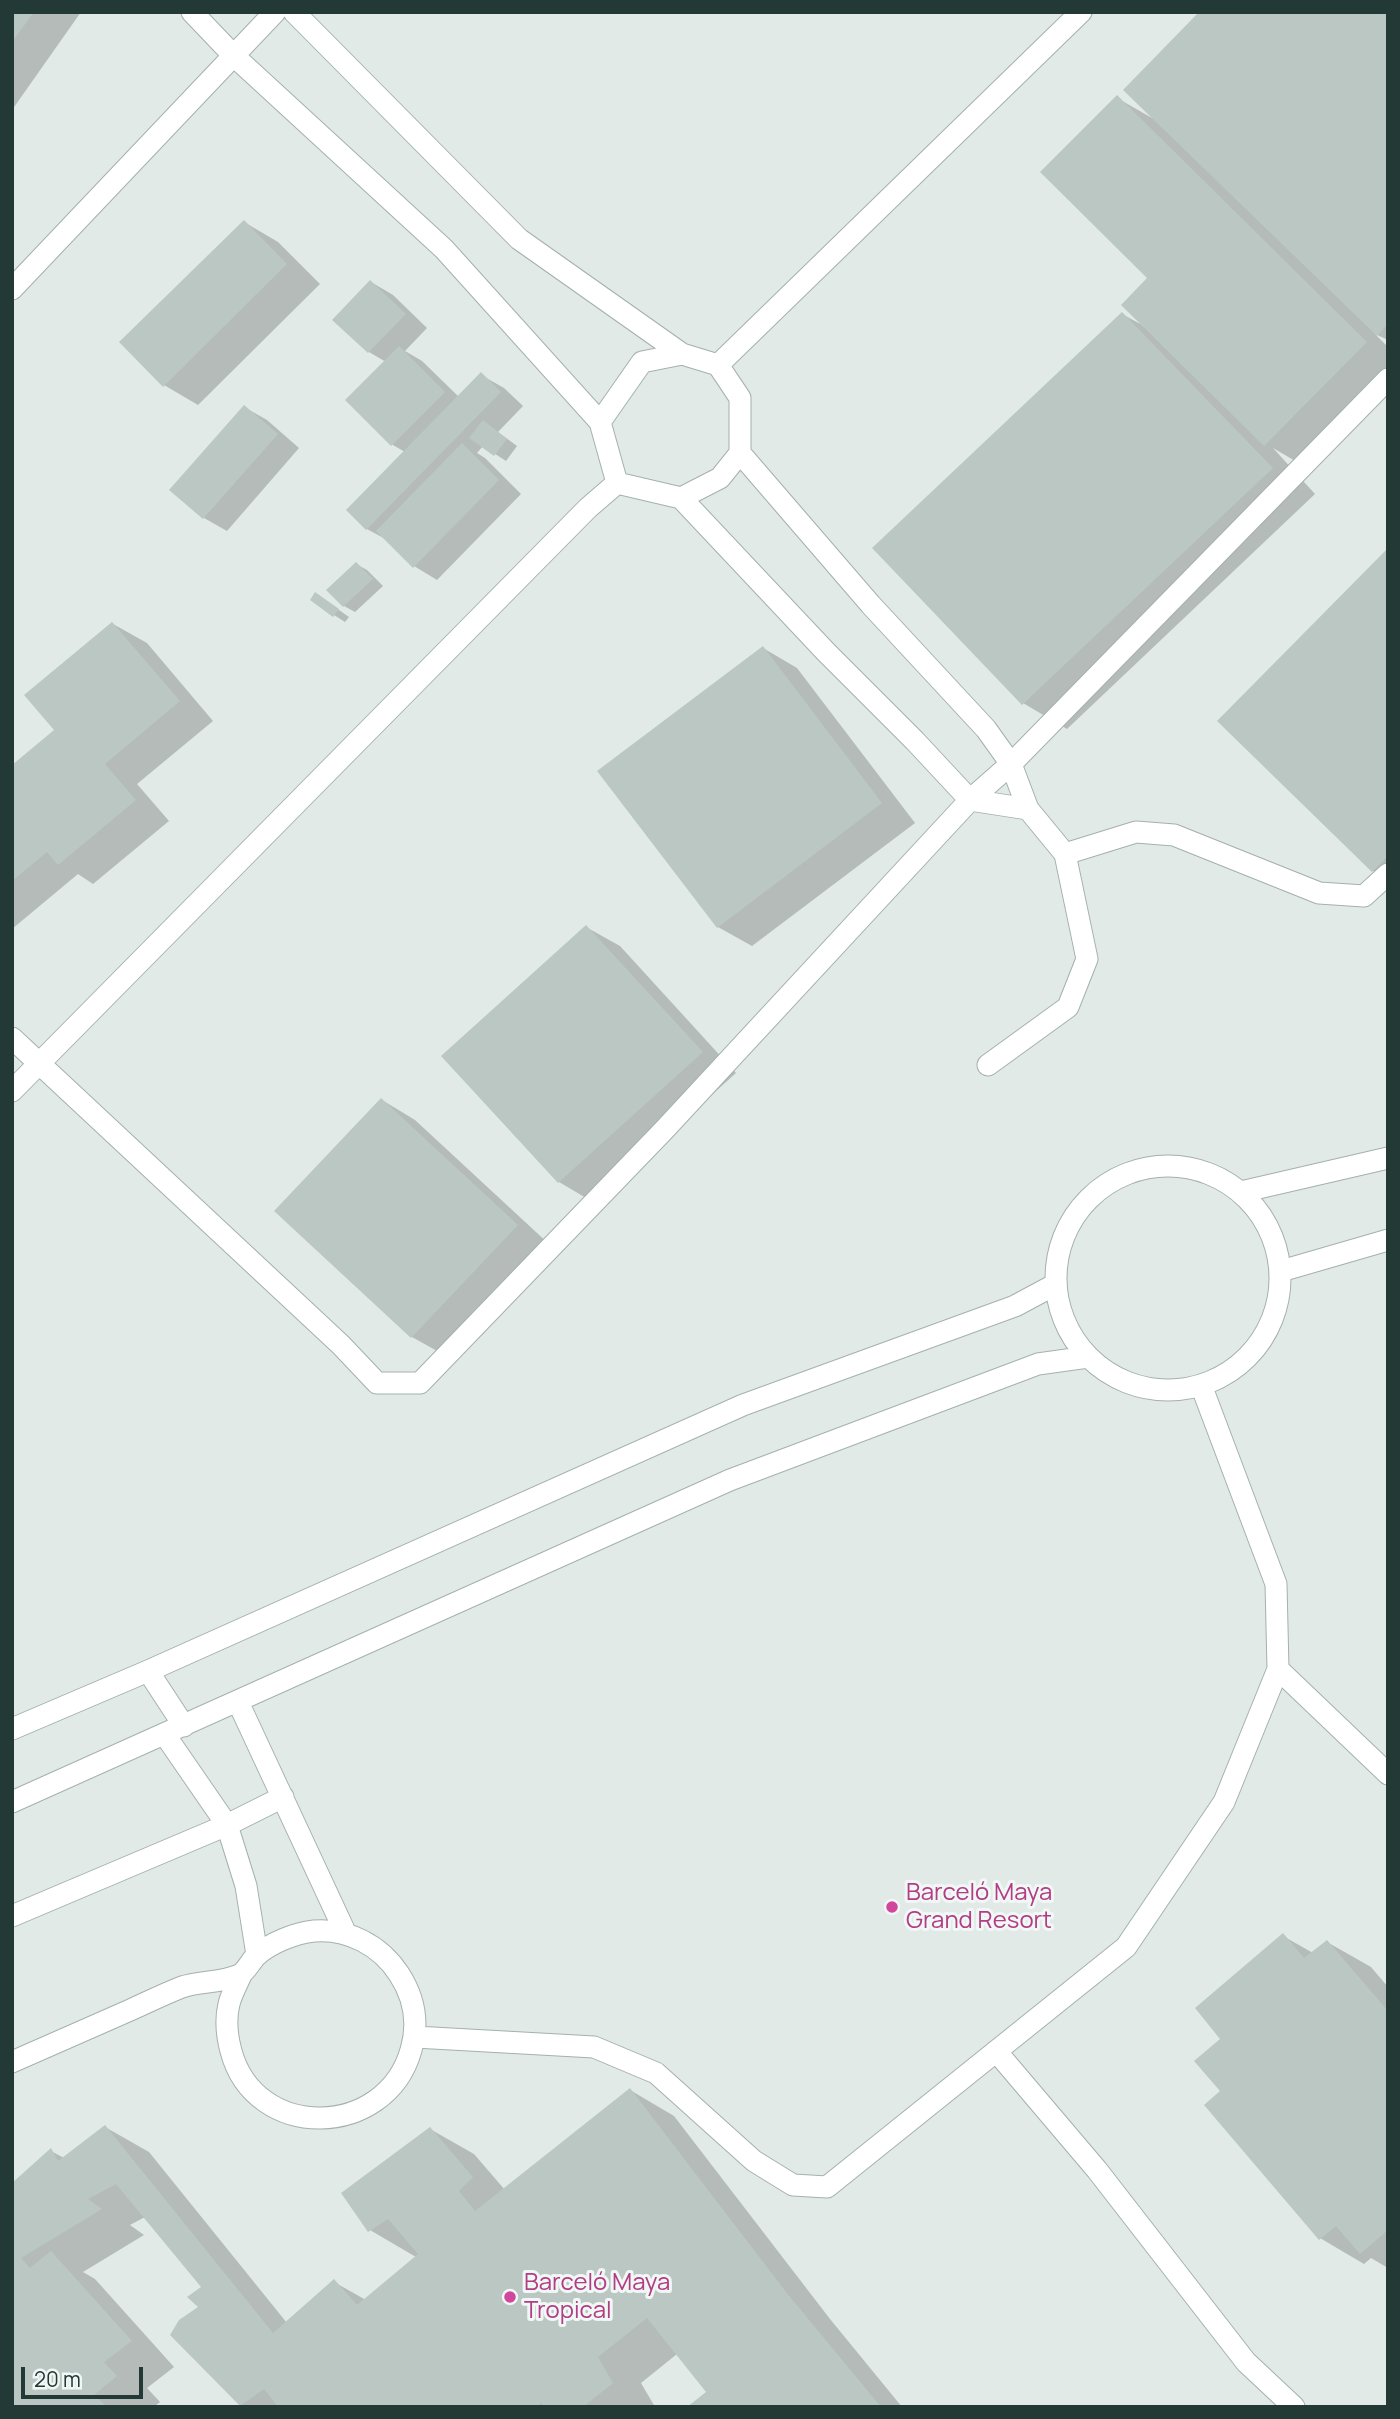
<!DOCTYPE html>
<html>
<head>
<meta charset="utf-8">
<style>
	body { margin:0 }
	#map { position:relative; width:1400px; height:2419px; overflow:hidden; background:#e1eae7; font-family:Manrope,sans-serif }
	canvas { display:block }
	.frame { position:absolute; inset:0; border:14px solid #233935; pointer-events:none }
	.scale { position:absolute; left:21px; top:2367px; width:122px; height:32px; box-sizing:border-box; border:4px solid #233935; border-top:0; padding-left:9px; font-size:21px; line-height:24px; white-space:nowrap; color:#233935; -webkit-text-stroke:5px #f1f7f4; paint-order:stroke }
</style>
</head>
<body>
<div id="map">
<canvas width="1400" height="2419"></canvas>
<div class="frame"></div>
<div class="scale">20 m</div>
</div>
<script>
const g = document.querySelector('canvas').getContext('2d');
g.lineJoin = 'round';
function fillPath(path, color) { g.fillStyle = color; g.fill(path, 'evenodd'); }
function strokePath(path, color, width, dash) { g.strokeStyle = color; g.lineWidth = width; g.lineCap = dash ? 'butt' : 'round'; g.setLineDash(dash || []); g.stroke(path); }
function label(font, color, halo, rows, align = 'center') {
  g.font = font + ' Manrope,sans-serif'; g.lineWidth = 6; g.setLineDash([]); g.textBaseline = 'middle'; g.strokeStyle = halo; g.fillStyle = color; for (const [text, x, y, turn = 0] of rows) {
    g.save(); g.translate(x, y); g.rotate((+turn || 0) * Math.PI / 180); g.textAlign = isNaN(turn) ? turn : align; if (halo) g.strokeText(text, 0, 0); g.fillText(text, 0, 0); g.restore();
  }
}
const shadow = new Path2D(`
	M12,12H81L12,110Z
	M1388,12V340L1375,334L1388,347V391L1309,469L1273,448L1315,494L1067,729L1023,703L1122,314L1144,326L1150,278L1117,98L1152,118Z
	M244,222L278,242L320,284L198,405L164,385Z
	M371,282L393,295L427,328L405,351L422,361L459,397L481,375L504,388L523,406L498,432L517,446L506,461L483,446L477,453L485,458L521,494L437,580L414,566L389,541L367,529L349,510L405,452L393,445L347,400L386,362L369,352Z
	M244,407L267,420L299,448L227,531L204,518Z
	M1388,551V879L1373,871Z
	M356,564L367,570L383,586L355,612L344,606Z
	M326,601L349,617L345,622L334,615Z
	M113,624L147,643L213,721L137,784L169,821L93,884L78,874L12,929V767L56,730Z
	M763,648L797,668L915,823L752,946L718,927Z
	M586,927L620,946L736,1073L593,1202L559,1182Z
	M382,1100L415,1120L550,1245L446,1356L412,1337Z
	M1283,1936L1313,1953L1327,1942L1371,1967L1388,1987V2268L1371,2258L1364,2264L1320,2238L1222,2091L1223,2039Z
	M630,2090L674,2116L830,2319L902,2407H691L708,2392L677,2354L641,2383L655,2407H244L241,2405L201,2307L204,2287L145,2217L130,2225L144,2235L83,2272L95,2279L174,2367L147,2388L160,2402L154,2407H12V2186L51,2151L64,2158L105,2127L149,2152L287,2323L334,2282L366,2300L416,2257L370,2230L430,2129L474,2154L505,2190Z`);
const building = new Path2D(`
	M12,12H34L12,42Z
	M1199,12H1388V324L1377,336L1123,90Z
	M1117,95L1367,342L1264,446L1121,305L1147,278L1040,172Z
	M244,220L287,264L163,387L119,342Z
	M370,280L406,314L368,353L332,320Z
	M1122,312L1273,468L1022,705L872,548Z
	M399,346L445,392L391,446L345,400Z
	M481,372L501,392L366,530L346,510Z
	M244,405L278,434L203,519L169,490Z
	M483,420L507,439L494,456L469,438Z
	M462,443L499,480L413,568L376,531Z
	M1388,548V856L1372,872L1217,721Z
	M356,562L373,579L343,607L326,590Z
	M315,592L339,609L333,617L310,600Z
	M112,622L180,701L105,764L136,800L58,865L47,852L12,881V765L54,730L24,695Z
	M763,646L882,803L717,928L597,771Z
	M586,925L703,1052L558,1183L441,1056Z
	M381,1098L518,1225L411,1338L274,1211Z
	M1283,1933L1304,1958L1327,1940L1388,2011V2230L1360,2254L1336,2226L1319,2240L1204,2105L1220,2091L1194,2061L1220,2039L1195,2008Z
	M630,2088L786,2292L881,2407H687L706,2392L647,2318L598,2357L613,2383L583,2407H544L541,2403L536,2407H278L264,2389L240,2406L170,2335L179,2320L198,2307L187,2297L201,2287L116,2184L88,2199L102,2209L21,2258L30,2268L51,2251L132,2341L104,2362L117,2376L94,2395L107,2407H12V2183L51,2148L58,2161L105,2125L273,2333L334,2279L357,2305L418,2254L388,2219L368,2232L341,2193L430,2127L473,2177L459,2191L475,2211Z`);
const lane = new Path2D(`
	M1011,764L1388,379
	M1065,854L1136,832L1174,835L1319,893L1364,896L1388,874`);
const street = new Path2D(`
	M192,12L234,56L444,249L600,422
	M294,12L519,239L682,354L718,365L740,398V453L720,478L681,498L617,483L600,422L642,362L682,354
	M12,289L275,12
	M718,365L1081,12
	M740,453L871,605L986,729L1011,764L1028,809L1065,854L1087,959L1068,1007L988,1065
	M681,498L826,652L915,741L970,800L1028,809
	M12,1038L341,1345L377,1383H420L665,1129L970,800L1011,764
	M12,1091L588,508L617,483
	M1056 1278a112 112 0 1 1 224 0a112 112 0 1 1-224 0Z
	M1241,1192L1388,1158
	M1281,1271L1388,1240
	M1278,1669L1388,1774
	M148,1671L184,1726
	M238,1702L346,1934
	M12,1729L148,1671L743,1405L1015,1306L1056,1284
	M165,1735L227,1825L246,1886L257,1955
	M12,1802L730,1480L1038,1364L1088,1357
	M12,1916L227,1825L283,1797
	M415,2037L594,2047L656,2073L754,2161L793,2185L827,2187L1126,1947L1224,1802L1278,1669L1276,1584L1201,1385
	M996,2051L1097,2170L1246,2362L1294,2407
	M12,2062C51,2045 90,2028 128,2011C146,2003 164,1994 182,1987C200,1981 221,1983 239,1975C246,1972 250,1962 256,1956C270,1943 295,1933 314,1931C348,1928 381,1946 399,1974C414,1997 419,2023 411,2050C386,2139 255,2142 231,2051C227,2036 225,2020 229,2004C231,1995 237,1984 241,1975`);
const markers = [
	[892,1907,7,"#d1479c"],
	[510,2297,7,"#d1479c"]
];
const hotelNames = [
	["Barceló Maya",906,1893],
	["Grand Resort",906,1921],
	["Barceló Maya",524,2283],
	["Tropical",524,2311]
];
fillPath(shadow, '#0003');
fillPath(building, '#bac7c3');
strokePath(lane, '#a4b1ae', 23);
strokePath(street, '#a4b1ae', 23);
strokePath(lane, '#fff', 21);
strokePath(street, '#fff', 21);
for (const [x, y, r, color] of markers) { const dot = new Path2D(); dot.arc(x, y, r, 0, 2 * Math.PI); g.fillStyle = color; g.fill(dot); strokePath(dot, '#f1f7f4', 2.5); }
label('24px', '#b23c85', '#f1f7f4', hotelNames, 'left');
</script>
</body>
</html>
